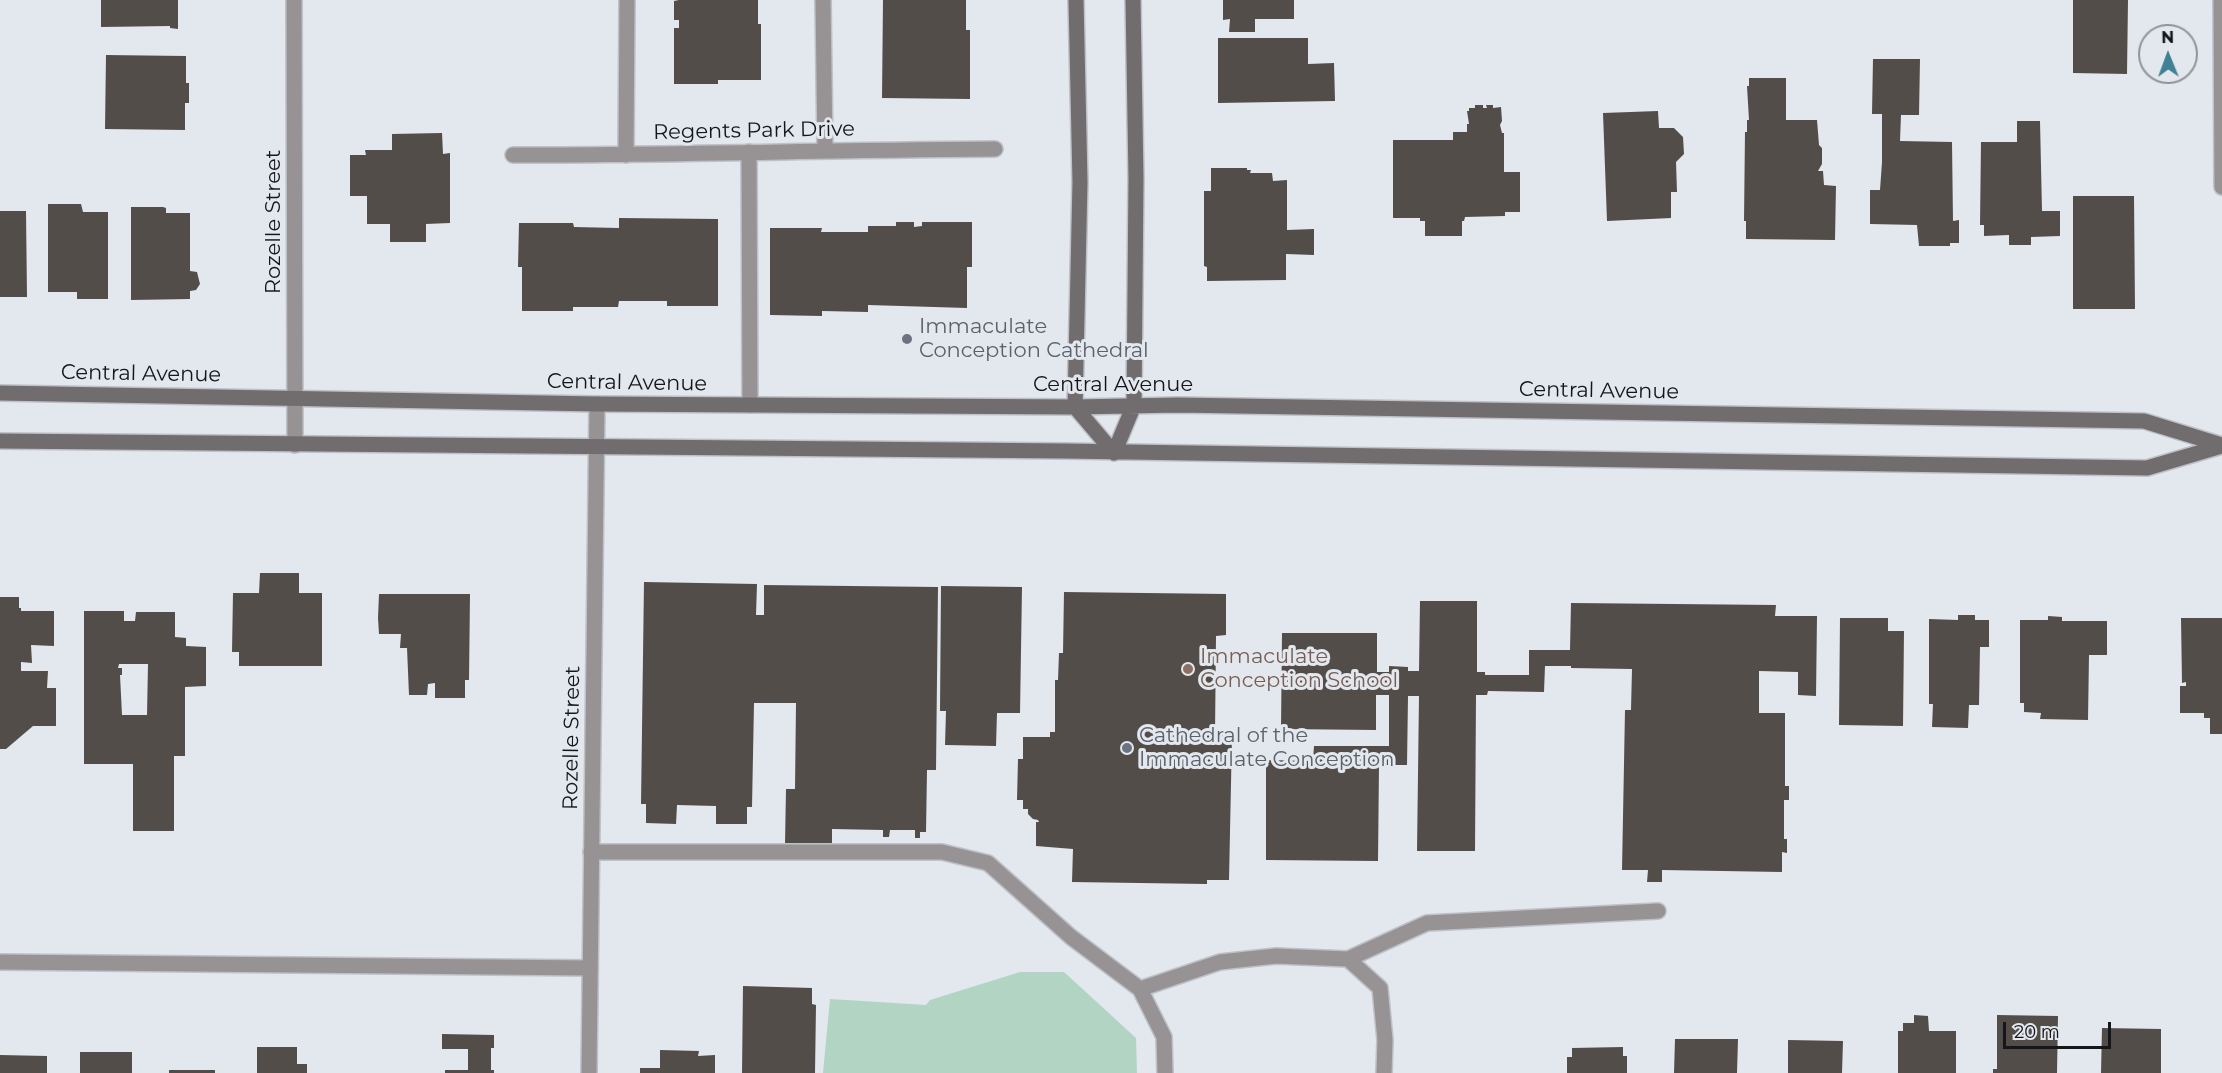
<!DOCTYPE html>
<html>
<head>
<meta charset="utf-8">
<style>
	body { margin:0 }
	#map { position:relative; width:2222px; height:1073px; overflow:hidden; background:#e3e7ee; font-family:Montserrat,sans-serif }
	canvas { display:block }
	.north { position:absolute; left:2138px; top:24px; width:60px; height:60px; box-sizing:border-box; background:#e3e7ee; border:2px solid #919399; border-radius:50%; rotate:359deg; font-size:16px; font-weight:700; line-height:24px; text-align:center; color:#151619 }
	.north::after { content:''; display:block; margin:auto; width:21px; height:27px; background:#418195; clip-path:polygon(50% 0,100% 100%,50% 72%,0 100%) }
	.scale { position:absolute; left:2003px; top:1022px; width:108px; height:27px; box-sizing:border-box; border:3px solid #151619; border-top:0; padding-left:8px; font-size:18px; line-height:21px; white-space:nowrap; color:#151619; -webkit-text-stroke:4px #e3e7ee; paint-order:stroke }
</style>
</head>
<body>
<div id="map">
<canvas width="2222" height="1073"></canvas>
<div class="north">N</div>
<div class="scale">20 m</div>
</div>
<script>
const g = document.querySelector('canvas').getContext('2d');
g.lineJoin = 'round';
function fillPath(path, color) { g.fillStyle = color; g.fill(path, 'evenodd'); }
function strokePath(path, color, width, dash) { g.strokeStyle = color; g.lineWidth = width; g.lineCap = dash ? 'butt' : 'round'; g.setLineDash(dash || []); g.stroke(path); }
function label(font, color, halo, rows, align = 'center') {
  g.font = font + ' Montserrat,sans-serif'; g.lineWidth = 6; g.setLineDash([]); g.textBaseline = 'middle'; g.strokeStyle = halo; g.fillStyle = color; for (const [text, x, y, turn = 0] of rows) {
    g.save(); g.translate(x, y); g.rotate((+turn || 0) * Math.PI / 180); g.textAlign = isNaN(turn) ? turn : align; if (halo) g.strokeText(text, 0, 0); g.fillText(text, 0, 0); g.restore();
  }
}
const green = new Path2D(`
	M1020,972H1064L1136,1038L1137,1073H823L830,999L926,1005L930,1000Z`);
const building = new Path2D(`
	M101,0H178V29L170,28V26L101,27Z
	M679,0H758V24H761V80H718V84H674V28H679V20H674V1Z
	M883,0H966V30H970V99L882,98Z
	M1223,0H1294V19H1255V32H1229L1230,19L1223,20Z
	M2073,0H2128L2127,74L2073,73Z
	M1218,38H1308V64L1334,63L1335,101L1218,103Z
	M106,55L186,56V83H189V103H185V130L105,129Z
	M1873,59H1920L1919,115H1901L1900,141L1952,142L1953,221L1959,220V243H1950V246H1919L1917,225L1870,224V190H1880L1882,162V114H1872Z
	M1749,78H1786V120H1817L1819,145L1822,148V164L1818,171H1823L1824,185L1836,186L1835,240L1746,239V221H1744L1745,132H1747V120H1749L1747,86H1749Z
	M1475,105H1483V108H1487L1486,105H1493V108L1501,107L1502,121L1500,125L1502,133H1504V172H1520V212H1505V216L1465,217L1464,221H1462V236H1425V221H1420V218H1393V140H1453V132H1467V124H1469L1467,111H1469V108H1475Z
	M1658,111L1659,128H1674L1683,137L1684,154L1676,162L1677,192H1671V218L1607,221L1603,113Z
	M2017,121H2040L2042,211H2060V236L2031,237V245H2009V235L1984,236V225H1980L1981,142H2017Z
	M442,133L443,154L450,153V223L426,224V242H390V224H367V196H350V155H366L365,150H392V134Z
	M1211,168H1247V170H1251L1250,173H1272L1273,181L1287,180V230L1314,229V255L1286,254V280L1207,281V267L1204,266V191H1211Z
	M2073,196H2134L2135,309H2073Z
	M48,204H81L83,212H108V299H77V292H48Z
	M131,207H163L166,208V213H190V271L197,272L200,284L196,290L190,291V299L131,300Z
	M0,211H26L27,297H0Z
	M619,218L718,219V306H667V301H619L618,307H573V311H522V267H518L519,223H573L574,227L619,228Z
	M896,222H914V227L922,226V222H972V267H967V308L868,305V312L822,311V316L770,315V228H822L821,232H868V226H896Z
	M260,573H299V593H322V666H239V652H232L233,593H259Z
	M644,582L757,584L756,615H764V585L938,587L936,770H927L926,832H920V838H915V830H890L889,837H883V830L832,829V844H785L786,789H795L796,703H754L752,807H747V824H716V806L677,805L676,824L646,823V804H641Z
	M941,586L1022,587L1020,713H997L996,746L945,745L946,711H940Z
	M1064,592L1226,594V635L1216,636L1215,734L1232,735L1229,880H1207V884L1072,882L1073,849L1036,846V822H1039L1038,820L1033,819L1028,814V809H1023V800H1017L1018,759H1023V737H1050V732H1055V680H1058L1059,653H1063Z
	M379,594H470L469,680H465V698H435V683L428,684L427,695H409L407,648H400L401,634H379L378,618Z
	M0,597H19V608H21V611H54V646L31,645L32,663L21,662V671H48L47,688H56V726H33L6,749H0Z
	M1420,601H1477V672H1485V675H1529V650H1570L1571,603L1776,605L1775,616H1817L1816,696L1798,695V672L1759,671V713H1785V786H1789V800H1784V839H1787V853L1782,852V872L1662,870V882H1647L1648,870H1622L1625,710H1631L1632,669L1571,668V666H1545L1544,692L1488,691L1487,695H1476L1475,851H1417L1419,696H1408L1407,765H1379L1378,861L1266,860V760L1313,761L1314,746H1389V695H1376V730L1281,729L1282,633H1377V672H1389V666L1408,667V671H1419Z
	M84,611H124V621H135L136,612H175V637L186,638V646L206,647V686L185,687V756H174V831H133V764H84ZM119,664H148L147,715H122L120,675H122V668H118Z
	M1958,615H1975V620H1989V647H1980L1979,705H1969L1968,728L1932,727L1933,704H1929V619L1958,620Z
	M2048,616L2062,617V621H2107V655H2089L2088,720L2040,719L2041,713L2024,712V703H2020V620H2048Z
	M1840,618H1888V631H1904L1903,726L1839,725Z
	M2181,618H2222V734H2210V718H2204V713H2180V686H2186V682L2182,683Z
	M743,986L812,988V1004L816,1005L815,1073H742Z
	M1914,1015L1928,1016L1929,1031H1956V1073H1898V1031H1903V1023H1914Z
	M1997,1015L2058,1016L2057,1073H1993V1069H1997Z
	M2102,1028L2161,1029V1073H2101Z
	M442,1034L494,1035V1048H491V1070H494V1073H445V1070H468V1049H442Z
	M1675,1039H1738L1737,1073H1674Z
	M1788,1040L1843,1041L1842,1073H1788Z
	M257,1047H297V1064H307V1073H257Z
	M1623,1047V1056H1627V1073H1567V1057H1572V1048Z
	M660,1050L699,1051L698,1056L715,1055V1073H640V1068H660Z
	M80,1052H132V1073H80Z
	M0,1055L47,1056V1073H0Z
	M169,1070H215V1073H169Z`);
const lane = new Path2D(`
	M749,152L750,405
	M591,852H942L988,863L1071,937L1140,989L1164,1037L1165,1073
	M1348,959L1427,923L1658,911
	M0,962L590,968
	M1140,989L1220,962L1276,956L1348,959L1380,988L1385,1040L1384,1073`);
const street = new Path2D(`
	M294,0L295,445
	M823,0L825,150
	M2221,0L2222,187
	M513,155C674,155 835,150 995,149
	M626,155L627,0
	M589,1073L597,404`);
const secondary = new Path2D(`
	M1076,0L1080,182L1075,407L1114,453
	M0,393L597,404L1075,407L1178,405L2144,421L2222,445
	M0,441L1065,451L2147,468L2222,446
	M1114,453L1134,405L1136,178L1133,0`);
const markers = [
	[907,339,6,"#6b7280"],
	[1188,669,6,"#8d6e63"],
	[1127,748,6,"#6b7280"]
];
const streetNames = [
	["Regents Park Drive",754,131,-1],
	["Rozelle Street",274,222,-90],
	["Central Avenue",141,374,1],
	["Central Avenue",627,383,1],
	["Central Avenue",1113,385],
	["Central Avenue",1599,391,1],
	["Rozelle Street",572,738,-89]
];
const worshipNames = [
	["Immaculate",919,327],
	["Conception Cathedral",919,351],
	["Cathedral of the",1139,736],
	["Immaculate Conception",1139,760]
];
const educationNames = [
	["Immaculate",1200,657],
	["Conception School",1200,681]
];
fillPath(green, '#b2d4c3');
fillPath(building, '#524d49');
strokePath(lane, '#bec1c8', 18);
strokePath(street, '#bec1c8', 18);
strokePath(secondary, '#bec1c8', 18);
strokePath(lane, '#979394', 15);
strokePath(street, '#979394', 15);
strokePath(secondary, '#716c6d', 15);
for (const [x, y, r, color] of markers) { const dot = new Path2D(); dot.arc(x, y, r, 0, 2 * Math.PI); g.fillStyle = color; g.fill(dot); strokePath(dot, '#e3e7ee', 2); }
label('21px', '#151619', '#e3e7ee', streetNames);
label('21px', '#5b616d', '#e3e7ee', worshipNames, 'left');
label('21px', '#785e54', '#e3e7ee', educationNames, 'left');
</script>
</body>
</html>
